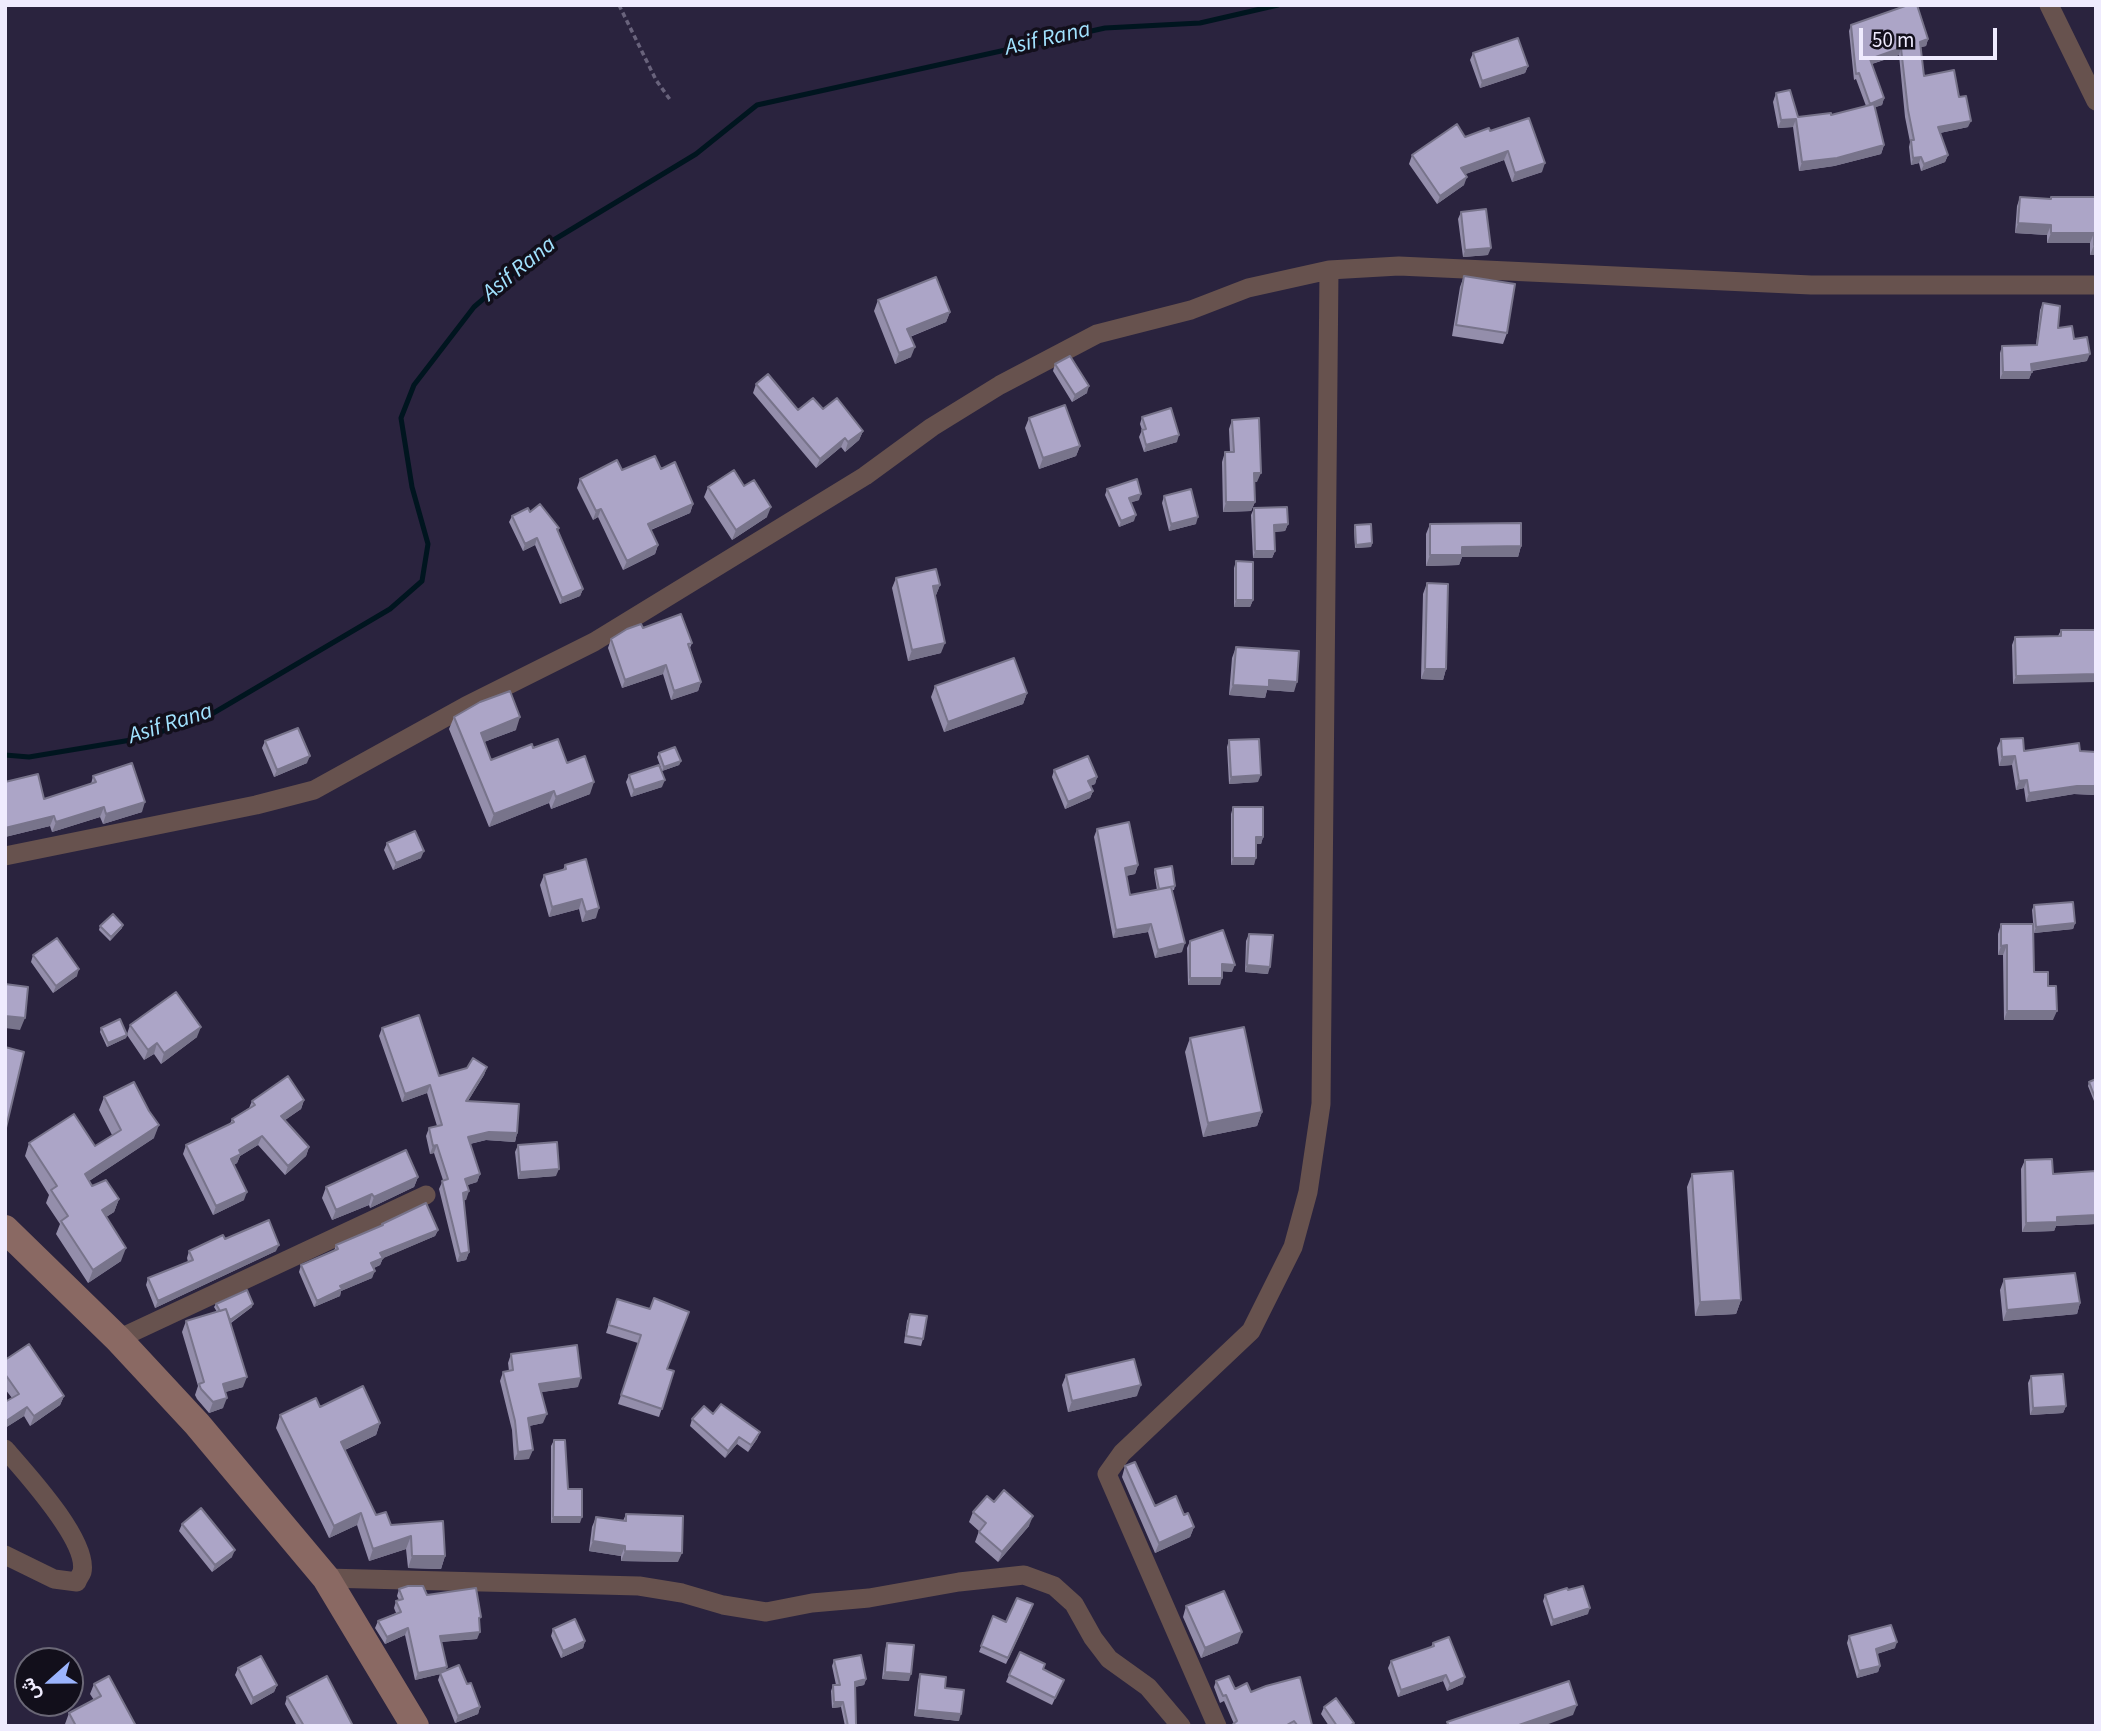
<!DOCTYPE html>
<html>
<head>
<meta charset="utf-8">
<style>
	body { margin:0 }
	#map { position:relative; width:2101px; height:1731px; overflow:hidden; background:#2a233e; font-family:"Source Sans 3",Vazirmatn,sans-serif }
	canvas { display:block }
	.frame { position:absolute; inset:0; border:7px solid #efebfe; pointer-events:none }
	.north { position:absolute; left:14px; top:1647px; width:70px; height:70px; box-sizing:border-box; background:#120f1b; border:2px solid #6a6776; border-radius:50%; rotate:249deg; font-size:19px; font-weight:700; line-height:28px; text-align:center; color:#efebfe }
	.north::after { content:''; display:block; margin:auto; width:24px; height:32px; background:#9bb4fd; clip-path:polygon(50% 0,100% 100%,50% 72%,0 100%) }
	.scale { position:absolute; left:1859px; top:28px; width:138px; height:32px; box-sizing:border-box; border:4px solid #efebfe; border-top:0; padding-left:9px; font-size:21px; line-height:24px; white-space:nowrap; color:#efebfe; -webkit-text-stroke:5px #120f1b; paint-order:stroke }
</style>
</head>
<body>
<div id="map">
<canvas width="2101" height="1731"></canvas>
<div class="frame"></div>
<div class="north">ش</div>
<div class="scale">50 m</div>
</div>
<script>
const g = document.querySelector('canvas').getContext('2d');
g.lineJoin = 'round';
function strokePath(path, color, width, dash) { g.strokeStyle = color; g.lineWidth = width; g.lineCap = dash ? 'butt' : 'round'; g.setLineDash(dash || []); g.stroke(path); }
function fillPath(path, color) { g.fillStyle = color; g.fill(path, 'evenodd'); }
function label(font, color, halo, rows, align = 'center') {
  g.font = font + ' "Source Sans 3",sans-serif'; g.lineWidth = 7; g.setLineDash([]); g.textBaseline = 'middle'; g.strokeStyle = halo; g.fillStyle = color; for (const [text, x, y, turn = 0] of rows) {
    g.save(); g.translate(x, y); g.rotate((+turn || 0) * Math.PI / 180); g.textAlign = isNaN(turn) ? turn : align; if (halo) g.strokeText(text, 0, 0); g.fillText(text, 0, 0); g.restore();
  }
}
const stream = new Path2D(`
	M5,755L29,757L137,739L205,718L390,609L422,581L428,544L412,487L401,418L414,385L474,307L547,244L696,154L757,105L1105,28L1200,23L1278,5`);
const path = new Path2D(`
	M619,5L656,80L671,101`);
const minor = new Path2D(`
	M2049,5L2096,101
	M5,856L256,805L314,790L466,706L594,642L865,476L932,427L1000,385L1097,334L1191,310L1248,288L1329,270L1399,266L1811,285H2096
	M118,1339L426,1195
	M5,1449C25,1472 89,1541 82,1572C81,1575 78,1578 77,1582L54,1579L5,1555
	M326,1578L639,1586L682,1593L723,1605L766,1612L812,1603L869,1598L959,1582L1024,1575L1054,1586L1074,1604L1093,1638L1109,1659L1148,1687L1181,1726
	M1217,1726L1107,1474L1122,1453L1251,1331L1293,1247L1308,1192L1321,1104L1329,270`);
const secondary = new Path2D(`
	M5,1229L118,1339L197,1424L326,1578L415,1726`);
const wall = new Path2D(`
	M1851,25L1928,39L1926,46L1921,47L1924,76L1959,97L1968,127L1940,133L1948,155L1945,162L1921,171L1919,163L1911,165L1909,147L1910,142L1905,117L1899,55L1872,64L1884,98L1882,105L1875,107L1884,145L1881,154L1834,166L1799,171L1793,127L1778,128L1773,102L1776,93L1798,117L1831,115L1866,106L1856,79L1854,80L1849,31Z
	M1473,53L1528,66L1525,73L1480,88L1470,60Z
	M1490,131L1542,172L1512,182L1504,160L1465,174L1464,185L1437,204L1409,164L1412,155L1465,137Z
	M2020,197L2050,199L2096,197V255H2090V243H2047V235L2015,233L2017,206Z
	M1461,212L1488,255L1463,257L1458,219Z
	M1464,276L1507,333L1503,344L1452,336L1460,287Z
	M878,300L950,312L946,322L910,337L911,357L895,364L874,311Z
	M2043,303L2058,328L2074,339L2087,361L2032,371L2029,379H2000V353L2002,346L2036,345L2040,310Z
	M1055,364L1087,393L1072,402L1053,371Z
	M756,384L798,410L823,409L863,431L859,440L845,452L841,447L816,468L753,393Z
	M1142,417L1177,442L1144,452L1139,437L1142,430L1140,424Z
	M1029,418L1080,446L1076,456L1039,469L1025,428Z
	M1232,420L1257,482H1254L1255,502L1251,511L1223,512L1222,462L1225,452H1230L1229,429Z
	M661,469L693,504L690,513L651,530L658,545L655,554L623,570L598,517L593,520L577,488L580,479L622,470Z
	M708,487L767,517L732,540L704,497Z
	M1107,489L1139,500L1131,502L1134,521L1119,527L1105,495Z
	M1164,496L1196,524L1169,531L1162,503Z
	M1254,508L1288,524L1285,531L1274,532L1275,551L1272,558H1253L1251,515Z
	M530,512L559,528L558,531L583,589L580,596L560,604L535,545L523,551L509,522L512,516Z
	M1430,524L1521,546L1518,557H1462L1459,565L1426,566V534Z
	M1355,525L1372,543L1371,547L1355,548L1354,529Z
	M1236,561L1253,600L1250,607H1234V568Z
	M896,578L940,585L936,595L935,596L941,653L908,661L892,588Z
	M1427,583L1446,669L1443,680L1421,679L1423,594Z
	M643,628L692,643L690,648L701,682L698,691L671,700L663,674L622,688L608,648L611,639Z
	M2061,630H2096L2013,684L2012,645L2015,637L2058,636Z
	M1236,647L1294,692L1267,690L1265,698L1229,695L1232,658Z
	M935,686L1027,693L1023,704L944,732L931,697Z
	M454,717L516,730L484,742L491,760L533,748L567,763L590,794L551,809L549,803L489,827L449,729Z
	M2001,739L2024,751L2096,752V795L2074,794L2026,802L2024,788L2016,790L2012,765L1999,766L1997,748Z
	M1229,740L1258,782L1229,784L1227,747Z
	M265,741L307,763L274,777L262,748Z
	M659,753L681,761L679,765L662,771L657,757Z
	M1054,770L1097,777L1095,784L1090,786L1093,791L1090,798L1065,809L1052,777Z
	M629,775L662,787L631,797L626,782Z
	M93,776L142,812L103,824L100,817L52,832L50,826L5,837V782L44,799L91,784Z
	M1233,807L1263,837L1261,844H1256L1254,865H1231V814Z
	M1097,829L1138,865L1135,874L1126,876L1130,895L1157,890L1154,872L1155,869L1175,886L1174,890H1172L1182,952L1155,958L1148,932L1113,938L1094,837Z
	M387,843L421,858L393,870L384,850Z
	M565,865L596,918L582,922L579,909L549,917L540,885L544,875L563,870Z
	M2034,905L2075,923L2073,929L2034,933L2032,910Z
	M2001,924L2034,972L2048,986L2053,1020H2004L2003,955H1998V934Z
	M100,926L122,928L110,941L99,930Z
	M1249,934L1268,974L1245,972L1246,941Z
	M1190,941L1232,972L1222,971L1220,985H1188L1187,948Z
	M33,955L77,976L53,993L31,962Z
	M130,1025L197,1037L161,1064L154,1054L144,1060L127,1035L126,1038L107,1047L100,1032L101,1028L127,1034Z
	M382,1028L439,1076L487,1067L484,1075L468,1101L517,1133L515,1142L486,1140L470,1144L480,1174L477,1182L467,1185L466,1200H463L469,1252L466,1260L457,1262L439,1189L443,1180L434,1153L430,1154L426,1136L429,1128L437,1126L427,1093L402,1102L379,1036Z
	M1190,1038L1262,1112L1257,1126L1203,1137L1185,1052Z
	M2096,1079V1106L2088,1086L2089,1082Z
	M104,1097L154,1138L89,1181L92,1186L119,1199L114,1212L106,1217L121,1261L88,1283L56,1234L60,1224L46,1203L49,1195L25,1156L29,1143L95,1146L112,1135L99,1110Z
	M304,1100L301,1109L285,1120L309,1147L306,1156L285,1175L258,1145L240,1156L237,1163L234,1165L244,1200L213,1215L183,1154L186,1145L230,1124L232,1119L249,1108L252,1101Z
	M518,1145L556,1176L518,1179L515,1152Z
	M2025,1160L2053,1174L2096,1171V1224L2056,1226L2054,1231L2022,1232L2021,1169Z
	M1692,1174L1741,1300L1736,1314L1695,1316L1687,1187Z
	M418,1177L414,1187L370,1208L369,1205L332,1220L322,1198L326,1187Z
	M382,1224L438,1230L435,1236L383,1258L380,1265L374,1268L372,1278L341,1291L340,1296L314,1307L299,1272L301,1265L334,1251L336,1245L381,1226Z
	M225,1239L276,1251L155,1308L146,1285L148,1278L188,1262L187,1258L189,1251Z
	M2004,1279L2080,1303L2077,1314L2003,1321L2000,1290Z
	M617,1299L668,1369L674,1371L659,1417L618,1404L638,1343L606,1333Z
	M216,1304L252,1307L231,1323L243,1387L225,1392L223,1408L209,1413L197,1399L195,1395L198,1386L182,1332L186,1321L217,1312L214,1307Z
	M910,1314L923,1339L921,1346L904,1343L907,1321Z
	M511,1354L578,1387L541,1392L543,1423L529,1426V1459L514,1460L512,1430L500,1381L503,1372L509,1371L508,1363Z
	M5,1360L64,1396L60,1405L30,1426L24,1416L5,1428V1402L12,1398L5,1389Z
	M1066,1375L1137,1396L1068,1412L1062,1385Z
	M2031,1376L2066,1406L2063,1413L2030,1415L2028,1383Z
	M320,1407L380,1423L376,1435L345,1450L376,1515L445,1556L441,1569L408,1568L406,1549L369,1561L357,1525L329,1538L276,1428L280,1415Z
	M713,1414L760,1432L757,1439L748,1452L737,1444L725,1458L690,1426L692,1419Z
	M554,1440L568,1489L580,1523H551V1446Z
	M1125,1466L1155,1506L1194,1527L1190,1537L1155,1553L1122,1477Z
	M994,1502L1029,1526L998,1562L975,1542L979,1531L969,1522L973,1512Z
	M626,1514L678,1562L621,1561V1556L589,1551L592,1527L596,1517L623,1521Z
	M182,1524L232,1557L212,1572L179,1531Z
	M399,1589L427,1595L479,1622L477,1639L441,1642L446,1670L467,1684L480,1707L478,1714L455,1723L438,1680L440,1674L415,1680L405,1635L385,1644L375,1628L378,1621L396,1613L394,1608L396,1601L399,1600L397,1596Z
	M1545,1595L1588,1614L1551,1626L1543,1601Z
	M1186,1606L1238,1643L1201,1658L1183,1617Z
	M1031,1610L1006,1664L979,1652L993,1616L1006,1622Z
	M553,1629L585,1641L583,1648L561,1658L551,1636Z
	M1849,1636L1895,1648L1877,1654L1880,1666L1878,1672L1857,1678L1847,1643Z
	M887,1643L909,1681L882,1679L885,1650Z
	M1433,1643L1463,1684L1447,1691L1443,1681L1398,1697L1388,1668L1391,1661L1431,1647Z
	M834,1660L866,1679L864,1685L855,1687L856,1726H845L841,1707L832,1708L831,1691L833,1685H836L832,1666Z
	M238,1668L277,1685L274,1692L251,1705L235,1675Z
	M920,1674L945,1688L959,1721L914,1716L918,1681Z
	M1009,1675L1061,1686L1052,1705L1006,1682Z
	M1216,1681L1235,1689L1251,1692L1312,1725V1726H1231L1234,1724L1224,1701L1220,1703L1214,1687Z
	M94,1684L136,1726H66L65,1724L69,1713L94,1700L90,1694Z
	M287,1697L353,1726H297L285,1704Z
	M1324,1707L1354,1723L1352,1726H1329L1321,1714Z`);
const shadedWall = new Path2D(`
	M1928,39L1926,46L1918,48L1920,42Z
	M1901,48L1899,55L1868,65L1870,59Z
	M1528,66L1525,73L1480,88L1482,81Z
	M1884,98L1882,105L1868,110L1870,104Z
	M1796,119L1793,127L1778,128L1781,120Z
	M1971,121L1968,127L1935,134L1938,127Z
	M1884,145L1881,154L1834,166L1799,171L1802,162Z
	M1508,151L1504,160L1458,177L1461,168Z
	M1948,155L1945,162L1921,171L1924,164Z
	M1921,157L1919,163L1911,165L1913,158Z
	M1545,163L1542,172L1512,182L1515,173Z
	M1467,177L1464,185L1437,204L1440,196Z
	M2018,223L2051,225L2047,235L2015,233Z
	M2051,233H2094L2090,243H2047Z
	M2094,245H2096V255H2090Z
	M1491,248L1488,255L1463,257L1465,250Z
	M950,312L946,322L904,339L907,329Z
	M915,347L911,357L895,364L899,353Z
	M2090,354L2087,361L2029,371L2031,364Z
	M2003,372H2032L2029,379H2000Z
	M1089,386L1087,393L1072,402L1075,395Z
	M863,431L859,440L845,452L848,442Z
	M1179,435L1177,442L1144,452L1146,445Z
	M845,438L841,447L816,468L820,459Z
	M1080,446L1076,456L1039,469L1043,458Z
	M1254,473H1261L1257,482H1250Z
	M1141,494L1139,500L1127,504L1129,498Z
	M1226,502H1255L1251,511L1223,512Z
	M693,504L690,513L645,532L648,524Z
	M771,507L767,517L732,540L736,530Z
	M601,509L598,517L593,520L596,511Z
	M1136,515L1134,521L1119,527L1121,521Z
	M1198,517L1196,524L1169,531L1171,524Z
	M1288,524L1285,531L1271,532L1274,525Z
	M537,538L535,545L523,551L525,544Z
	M1372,543L1371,547L1355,548L1356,545Z
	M658,545L655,554L623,570L627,561Z
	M1521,546L1518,557H1462L1459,565L1426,566L1430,555L1462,547Z
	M1255,551H1275L1272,558H1253Z
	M940,585L936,595L929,597L933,586Z
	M583,589L580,596L560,604L562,598Z
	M1236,600H1253L1250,607H1234Z
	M945,643L941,653L908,661L912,650Z
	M666,665L663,674L622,688L625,680Z
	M1425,669H1446L1443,680L1421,679Z
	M2096,674V682L2013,684L2016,676Z
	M1269,680L1297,682L1294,692L1267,690L1265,698L1229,695L1233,685Z
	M701,682L698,691L671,700L674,691Z
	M1027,693L1023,704L944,732L948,722Z
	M520,717L516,730L476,745L481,733Z
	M310,756L307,763L274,777L277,770Z
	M2015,756L2012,765L1999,766L2002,757Z
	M681,761L679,765L662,771L664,767Z
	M1261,775L1258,782L1229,784L1231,777Z
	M1097,777L1095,784L1085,788L1088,781Z
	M665,780L662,787L631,797L634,790Z
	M2027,780L2024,788L2016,790L2019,781Z
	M594,782L590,794L551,809L556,797Z
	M2077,786H2096V795L2074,794L2026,802L2029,793Z
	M554,791L549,803L489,827L494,814Z
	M1093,791L1090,798L1065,809L1068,802Z
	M145,802L142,812L103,824L106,814Z
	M104,807L100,817L52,832L56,822Z
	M54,816L50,826L5,837V828Z
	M1256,837H1263L1261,844H1253Z
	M424,851L421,858L393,870L396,863Z
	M1233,858H1256L1254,865H1231Z
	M1138,865L1135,874L1122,876L1125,868Z
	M582,899L579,909L549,917L552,907Z
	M599,908L596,918L582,922L586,912Z
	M2075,923L2073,929L2034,933L2036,927Z
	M1151,924L1148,932L1113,938L1116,930Z
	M123,925L122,928L110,941L111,937Z
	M1185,943L1182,952L1155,958L1158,950Z
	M2007,945L2003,955H1998L2001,946Z
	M1222,964L1235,965L1232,972L1219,971Z
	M1247,965L1270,967L1268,974L1245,972Z
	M79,969L77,976L53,993L56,986Z
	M1190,978H1222L1220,985H1188Z
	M2007,1011H2057L2053,1020H2004Z
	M5,1016L25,1018L20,1030L5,1028Z
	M201,1027L197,1037L161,1064L164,1053Z
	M127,1035L126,1038L107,1047L108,1043Z
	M157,1043L154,1054L144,1060L148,1050Z
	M487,1067L484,1075L463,1109L466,1101Z
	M430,1085L427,1093L402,1102L405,1094Z
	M304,1100L301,1109L278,1125L281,1116Z
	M1262,1112L1257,1126L1203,1137L1208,1123Z
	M159,1125L154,1138L80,1187L85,1174Z
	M489,1132L517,1133L515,1142L486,1140L465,1145L468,1137Z
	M262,1136L258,1145L240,1156L237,1163L228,1168L231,1159L239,1150Z
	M437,1145L434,1153L430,1154L433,1146Z
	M309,1147L306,1156L285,1175L288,1166Z
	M559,1169L556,1176L518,1179L520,1172Z
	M480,1174L477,1182L462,1187L465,1179Z
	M418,1177L414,1187L370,1208L374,1197Z
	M469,1191L466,1200L460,1201L463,1193Z
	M247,1192L244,1200L213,1215L216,1206Z
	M372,1194L369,1205L332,1220L336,1210Z
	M119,1199L114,1212L97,1223L102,1210Z
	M2096,1215V1224L2056,1226L2054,1231L2022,1232L2026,1223L2057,1217Z
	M438,1230L435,1236L379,1260L383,1258L380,1265L369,1270L371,1263L380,1253Z
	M279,1245L276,1251L155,1308L158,1301Z
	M126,1248L121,1261L88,1283L93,1270Z
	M469,1252L466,1260L457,1262L460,1254Z
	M375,1271L372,1278L341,1291L340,1296L314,1307L317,1301L340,1286Z
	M1741,1300L1736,1314L1695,1316L1700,1302Z
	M2080,1303L2077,1314L2003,1321L2007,1310Z
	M253,1304L252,1307L227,1325L228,1322Z
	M247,1377L243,1387L219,1394L223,1384Z
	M581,1378L578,1387L536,1393L539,1384Z
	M1141,1385L1137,1396L1068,1412L1072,1401Z
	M64,1396L60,1405L30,1426L34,1416Z
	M227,1398L223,1408L209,1413L213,1402Z
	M2066,1406L2063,1413L2030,1415L2033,1408Z
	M27,1407L24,1416L5,1428L6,1421Z
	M547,1414L543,1423L524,1427L528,1418Z
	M380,1423L376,1435L336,1454L341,1442Z
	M760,1432L757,1439L748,1452L751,1445Z
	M739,1437L737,1444L725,1458L728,1451Z
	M533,1450L529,1459L514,1460L518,1452Z
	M361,1513L357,1525L329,1538L334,1526Z
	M1033,1516L1029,1526L998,1562L1002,1552Z
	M553,1517H582L580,1523H551Z
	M1194,1527L1190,1537L1155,1553L1159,1543Z
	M411,1536L406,1549L369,1561L373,1549Z
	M593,1541L625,1546L621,1556L589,1551Z
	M235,1550L232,1557L212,1572L215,1565Z
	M625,1551L682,1553L678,1562L621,1561Z
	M412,1556H445L441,1569L408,1568Z
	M1590,1608L1588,1614L1551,1626L1553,1620Z
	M408,1628L405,1635L385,1644L387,1637Z
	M480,1632L477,1639L438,1642L440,1636Z
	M1242,1632L1238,1643L1201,1658L1205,1648Z
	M585,1641L583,1648L561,1658L563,1651Z
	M1897,1642L1895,1648L1873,1655L1876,1649Z
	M1880,1666L1878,1672L1857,1678L1859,1671Z
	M447,1667L445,1673L415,1680L418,1673Z
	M885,1672L911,1674L909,1681L882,1679Z
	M1446,1675L1443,1681L1398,1697L1401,1690Z
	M1465,1677L1463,1684L1447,1691L1450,1684Z
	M866,1679L864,1685L853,1687L855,1682Z
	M277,1685L274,1692L251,1705L253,1698Z
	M834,1702H843L841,1707L832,1708Z
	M1577,1705L1573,1715L1543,1726H1516Z
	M480,1707L478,1714L455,1723L458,1716Z
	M917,1710L961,1714L959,1721L914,1716Z`);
const building = new Path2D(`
	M1908,5H1917L1928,39L1920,42L1924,76L1954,70L1959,97L1966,96L1971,121L1938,127L1948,155L1924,164L1921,157L1913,158L1911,140H1914L1908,110L1901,48L1870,59L1884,98L1870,104L1859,73L1856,74L1851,25Z
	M1518,38L1528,66L1482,81L1473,53Z
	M1790,90L1798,117L1831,113V115L1874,104L1884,145L1837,158L1802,162L1796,119L1781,120L1776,93Z
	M1529,118L1545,163L1515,173L1508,151L1461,168L1467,177L1440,196L1412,155L1457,124L1465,137L1489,128L1490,131Z
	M2020,197L2051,199V197H2096V245H2094V233H2051V225L2018,223Z
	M1486,209L1491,248L1465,250L1461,212Z
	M1464,276L1515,284L1507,333L1456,325Z
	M936,277L950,312L907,329L915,347L899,353L878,300Z
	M2043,303L2060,306L2058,328L2072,326L2074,339L2087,337L2090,354L2031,364L2032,372H2003L2002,346L2037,345Z
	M1070,356L1089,386L1075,395L1055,364Z
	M768,374L798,410L813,398L823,409L837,398L863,431L848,442L845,438L820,459L756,384Z
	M1065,405L1080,446L1043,458L1029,418Z
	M1171,408L1179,435L1146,445L1142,430L1146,429L1142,417Z
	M1259,418L1261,473H1254L1255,502H1226L1225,452H1234L1232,420Z
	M655,456L661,469L675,462L693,504L648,524L658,545L627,561L601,509L596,511L580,479L617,460L622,470Z
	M734,470L744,486L754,480L771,507L736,530L708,487Z
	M1137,479L1141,494L1129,498L1136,515L1121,521L1107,489Z
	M1191,489L1198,517L1171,524L1164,496Z
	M540,504L559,528L557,529L583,589L562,598L537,538L525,544L512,516L528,508L530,512Z
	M1287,507L1288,524L1274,525L1275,551H1255L1254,508Z
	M1521,523V546L1462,547V555H1430V524Z
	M1371,524L1372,543L1356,545L1355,525Z
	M1236,561L1253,562V600H1236Z
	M936,569L940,585L933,586L945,643L912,650L896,578Z
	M1427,583L1448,584L1446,669H1425Z
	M681,614L692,643L688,644L701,682L674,691L666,665L625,680L611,639L627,629L641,624L643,628Z
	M2061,630H2096V674L2016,676L2015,637L2061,636Z
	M1236,647L1299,651L1297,682L1269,680V687L1233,685Z
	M1014,658L1027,693L948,722L935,686Z
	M510,691L520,717L481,733L491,760L532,744L533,748L558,739L567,763L585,756L594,782L556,797L554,791L494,814L454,717L480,702Z
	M298,728L310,756L277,770L265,741Z
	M2023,738L2024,751L2079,743L2080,751L2096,752V786H2077L2029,793L2027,780L2019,781L2015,756L2002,757L2001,739Z
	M1259,739L1261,775L1231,777L1229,740Z
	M675,747L681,761L664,767L659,753Z
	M1088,756L1097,777L1088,781L1093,791L1068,802L1054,770Z
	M132,763L145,802L106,814L104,807L56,822L54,816L5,828V782L38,774L44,799L96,782L93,776Z
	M659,765L665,780L634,790L629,775Z
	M1233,807H1263V837H1256V858H1233Z
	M1129,822L1138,865L1125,868L1130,895L1171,887L1185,943L1158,950L1151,924L1116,930L1097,829Z
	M415,831L424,851L396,863L387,843Z
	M586,859L599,908L586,912L582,899L552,907L544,875L566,869L565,865Z
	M1172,866L1175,886L1159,889L1155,869Z
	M2073,902L2075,923L2036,927L2034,905Z
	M113,914L123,925L111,937L100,926Z
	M2001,924H2033L2034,972H2048V986H2056L2057,1011H2007V945L2001,946Z
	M1223,930L1235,965L1222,964V978H1190V941Z
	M1249,934L1273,935L1270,967L1247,965Z
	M57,938L79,969L56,986L33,955Z
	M5,984L28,987L25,1018L5,1016Z
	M176,992L201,1027L164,1053L157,1043L148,1050L130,1025Z
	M419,1015L439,1076L467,1068L473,1058L487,1067L466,1101L519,1104L517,1133L489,1132L468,1137L480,1174L465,1179L469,1191L463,1193L469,1252L460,1254L442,1181L448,1179L437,1145L433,1146L429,1128L442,1125L430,1085L405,1094L382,1028Z
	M120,1019L127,1035L108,1043L101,1028Z
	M1244,1027L1262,1112L1208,1123L1190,1038Z
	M5,1047L24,1052L5,1132Z
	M288,1076L304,1100L281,1116L309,1147L288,1166L262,1136L239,1150L241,1154L231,1159L247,1192L216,1206L186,1145L234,1122L232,1119L255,1105L252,1101Z
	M2096,1079V1100L2089,1082Z
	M134,1082L149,1111L159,1125L85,1174L92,1186L106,1180L119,1199L102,1210L126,1248L93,1270L61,1221L68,1216L51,1190L57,1186L29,1143L74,1114L95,1146L121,1130L104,1097Z
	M557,1142L559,1169L520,1172L518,1145Z
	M406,1150L418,1177L374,1197L372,1194L336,1210L326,1187Z
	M2052,1159L2053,1174L2096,1171V1215L2057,1217V1222L2026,1223L2025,1160Z
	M1733,1171L1741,1300L1700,1302L1692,1174Z
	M426,1203L438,1230L380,1253L383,1258L371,1263L375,1271L340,1286L342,1289L317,1301L301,1265L338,1249L336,1245L383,1225L382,1224Z
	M269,1220L279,1245L158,1301L148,1278L193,1260L189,1251L223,1235L225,1239Z
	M2075,1273L2080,1303L2007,1310L2004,1279Z
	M247,1290L253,1304L230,1320L226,1309L220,1311L216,1304Z
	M654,1298L689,1312L667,1369L674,1371L662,1409L621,1395L641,1335L609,1325L617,1299L650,1309Z
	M226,1309L247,1377L223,1384L227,1398L213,1402L201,1389L199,1384L204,1382L186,1321Z
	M910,1314L927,1316L923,1339L906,1336Z
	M29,1344L64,1396L34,1416L27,1407L6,1421L5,1402L19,1394L5,1374V1360Z
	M577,1345L581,1378L539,1384L547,1414L528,1418L533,1450L518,1452L515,1421L503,1372L513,1370L511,1354Z
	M1134,1359L1141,1385L1072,1401L1066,1375Z
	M2063,1374L2066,1406L2033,1408L2031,1376Z
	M363,1386L380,1423L341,1442L376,1515L386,1512L391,1525L443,1521L445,1556H412L411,1536L373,1549L361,1513L334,1526L280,1415L316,1398L320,1407Z
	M721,1404L760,1432L751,1445L739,1437L728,1451L692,1419L704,1406L713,1414Z
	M554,1440H565L568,1489H582V1517H553Z
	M1135,1462L1155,1506L1176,1496L1184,1515L1188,1513L1194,1527L1159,1543L1125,1466Z
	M1004,1490L1033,1516L1002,1552L979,1532L986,1523L973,1512L987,1496L994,1502Z
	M201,1508L235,1550L215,1565L182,1524Z
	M626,1514L683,1516L682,1553L625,1551V1546L593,1541L596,1517L626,1521Z
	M408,1586H423L427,1595L476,1588L481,1617L479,1618L480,1632L440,1636L447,1667L418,1673L408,1628L387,1637L378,1621L401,1612L396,1601L403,1599L399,1589Z
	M1583,1586L1590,1608L1553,1620L1545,1595L1567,1588L1568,1590Z
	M1224,1591L1242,1632L1205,1648L1186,1606Z
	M1017,1598L1033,1604L1008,1658L981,1646L993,1616L1006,1622Z
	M575,1619L585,1641L563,1651L553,1629Z
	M1891,1625L1897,1642L1876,1649L1880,1666L1859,1671L1849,1636Z
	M1449,1637L1465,1677L1450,1684L1446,1675L1401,1690L1391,1661L1434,1646L1433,1643Z
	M887,1643L914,1645L911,1674L885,1672Z
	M1020,1652L1045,1664L1043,1669L1064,1680L1055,1698L1009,1675Z
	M861,1655L866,1679L855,1682L856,1725L848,1726L843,1702H834L833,1685H840L834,1660Z
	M261,1656L277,1685L253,1698L238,1668Z
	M459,1665L467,1684L471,1683L480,1707L458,1716L440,1673Z
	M920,1674L946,1677L945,1688L964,1690L961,1714L917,1710Z
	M109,1676L136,1726H76L69,1713L101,1696L94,1684Z
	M327,1676L353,1726H304L287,1697Z
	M1229,1676L1235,1689L1247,1683L1251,1692L1266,1686L1300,1677L1312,1725L1310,1726H1298L1294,1721L1285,1726H1231L1237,1721L1226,1695L1223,1696L1216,1681Z
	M1569,1681L1577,1705L1516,1726H1449L1447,1722Z
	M1336,1698L1354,1723L1349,1726H1337L1324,1707Z`);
const waterNames = [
	["Asif Rana",1048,40,-13],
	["Asif Rana",520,270,-39],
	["Asif Rana",171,725,-18]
];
strokePath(stream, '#00151f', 5);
strokePath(path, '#69637c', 3.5, [5, 3.5]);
strokePath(minor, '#67524e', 19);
strokePath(secondary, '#8a6963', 28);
fillPath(wall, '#948eab');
fillPath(shadedWall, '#78748b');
fillPath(building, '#aca5c7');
strokePath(building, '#78748b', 2);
label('italic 23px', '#a2e3ff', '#120f1b', waterNames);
</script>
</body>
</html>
